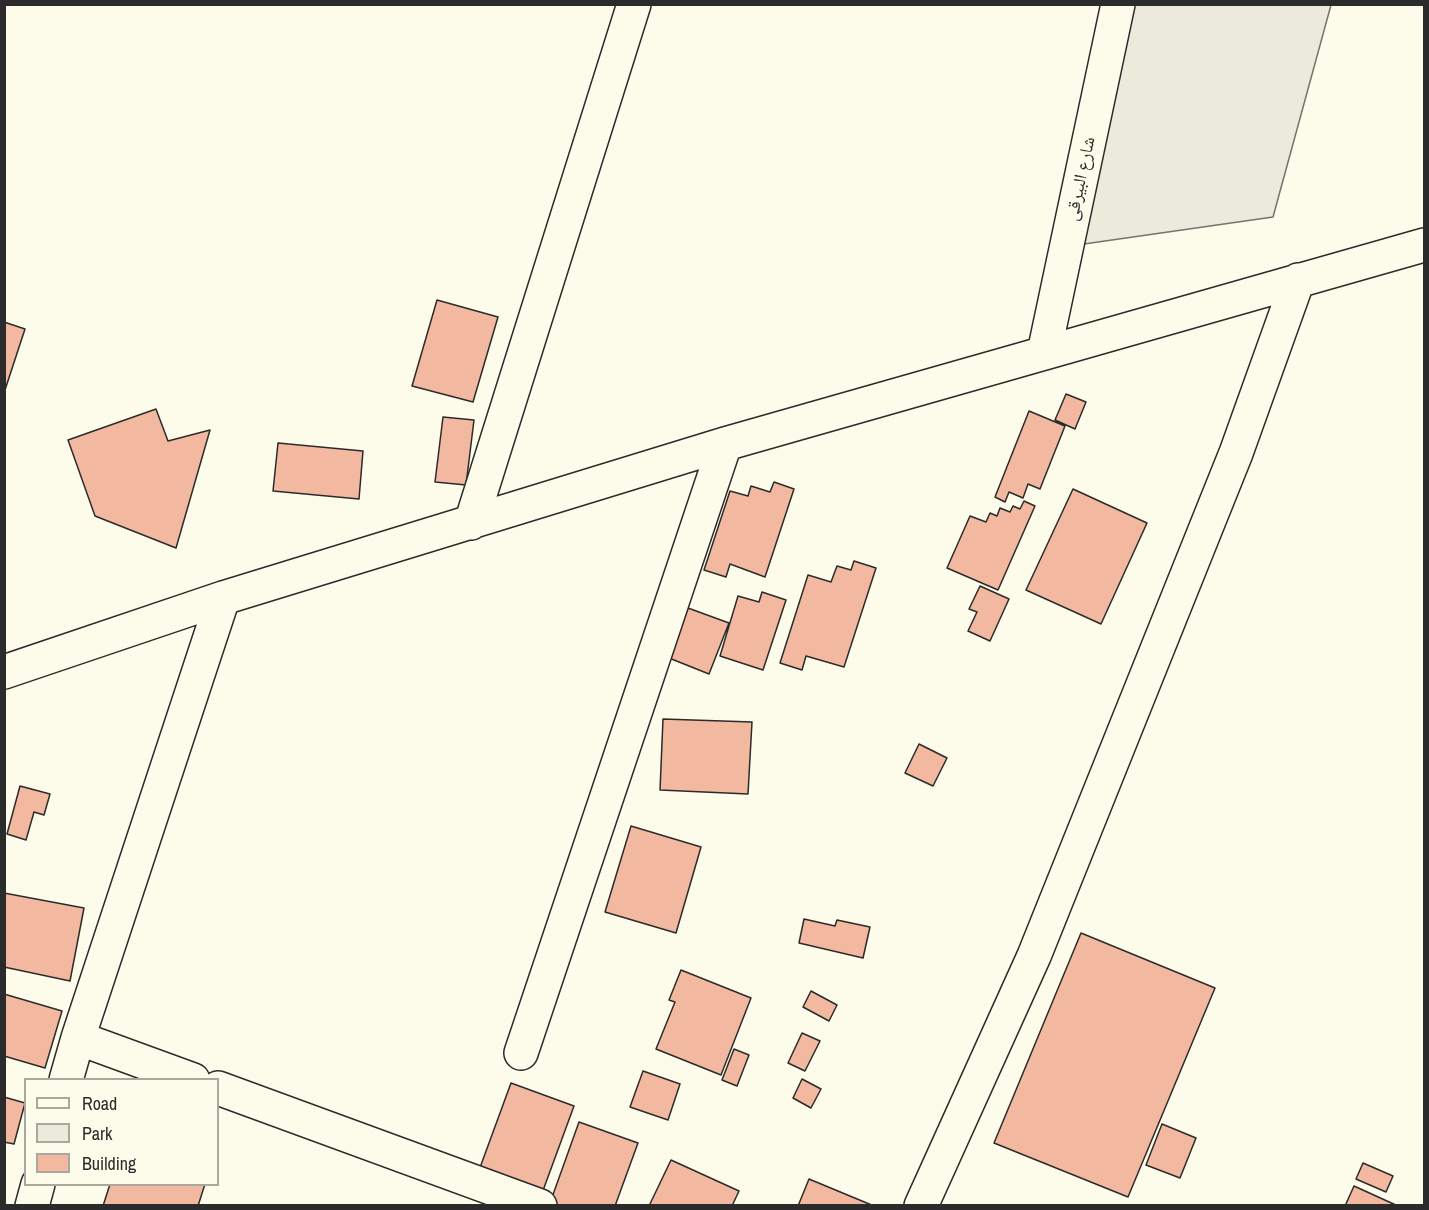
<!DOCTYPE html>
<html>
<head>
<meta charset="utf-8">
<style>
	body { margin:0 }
	#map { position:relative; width:1429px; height:1210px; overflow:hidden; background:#fdfbea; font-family:"Archivo Narrow",sans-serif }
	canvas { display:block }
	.frame { position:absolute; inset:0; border:6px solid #2b2b2b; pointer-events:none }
	.legend { position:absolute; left:24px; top:1078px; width:195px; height:108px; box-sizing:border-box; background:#fdfbea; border:2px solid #a9a89e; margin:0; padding:8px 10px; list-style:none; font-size:18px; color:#2b2b2b }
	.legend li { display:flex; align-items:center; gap:12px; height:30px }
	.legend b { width:30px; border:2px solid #a9a89e }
</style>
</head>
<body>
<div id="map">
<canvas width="1429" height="1210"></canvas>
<div class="frame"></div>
<ul class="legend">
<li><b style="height:8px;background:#fdfbea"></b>Road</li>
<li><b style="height:16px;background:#ecebdb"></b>Park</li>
<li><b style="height:16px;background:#f2b8a0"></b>Building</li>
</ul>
</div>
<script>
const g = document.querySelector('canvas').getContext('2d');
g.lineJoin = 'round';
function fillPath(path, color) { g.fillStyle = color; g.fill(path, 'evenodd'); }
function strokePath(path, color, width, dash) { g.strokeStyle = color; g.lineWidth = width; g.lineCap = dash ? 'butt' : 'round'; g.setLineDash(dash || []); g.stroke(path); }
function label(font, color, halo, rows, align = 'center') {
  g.font = font + ' "Archivo Narrow","Noto Naskh Arabic",sans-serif'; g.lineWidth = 4.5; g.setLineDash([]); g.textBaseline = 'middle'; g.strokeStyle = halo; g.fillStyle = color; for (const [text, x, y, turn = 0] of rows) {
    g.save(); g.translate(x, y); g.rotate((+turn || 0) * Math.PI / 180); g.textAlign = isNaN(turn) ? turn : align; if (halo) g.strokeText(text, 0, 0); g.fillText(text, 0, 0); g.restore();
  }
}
const green = new Path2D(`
	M1133,5H1331L1273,217L1084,244Z`);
const building = new Path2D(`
	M437,300L498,317L473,402L412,386Z
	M4,322L25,329L4,393Z
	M1066,394L1086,402L1075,429L1055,420Z
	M156,409L168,441L210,430L176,548L95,516L68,440Z
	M1029,411L1065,426L1040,489L1028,484L1023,498L1009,492L1005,502L995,497Z
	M443,417L474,420L466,485L435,482Z
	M278,443L363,451L359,499L273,491Z
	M774,482L794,489L765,577L730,564L726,577L704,570L730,491L748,496L751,486L770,492Z
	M1073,489L1147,523L1101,624L1026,590Z
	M1024,501L1035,506L998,590L947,568L970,516L986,522L990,513L997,516L1000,508L1010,512L1013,506L1020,509Z
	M854,561L876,568L844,667L806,656L802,670L780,663L808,575L831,582L837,566L851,570Z
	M980,586L1009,599L990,641L968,631L977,612L969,609Z
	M762,592L786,600L763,670L720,656L738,596L759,602Z
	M688,608L729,623L709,674L669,658Z
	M663,719L752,722L748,794L660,790Z
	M919,744L947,758L933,786L905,773Z
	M20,786L50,794L44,815L34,812L26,840L7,834Z
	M631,826L701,847L676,933L605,912Z
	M4,893L84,908L70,981L4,967Z
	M804,919L835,926L837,920L870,927L863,958L799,943Z
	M1081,933L1215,988L1128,1197L994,1143Z
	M681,970L751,998L721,1075L656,1049L675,1002L669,1000Z
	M811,991L837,1005L829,1021L803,1007Z
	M4,994L62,1011L45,1068L4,1056Z
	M802,1033L820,1041L805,1071L788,1063Z
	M734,1049L749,1055L737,1086L722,1080Z
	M643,1071L680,1084L668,1120L630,1107Z
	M802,1079L821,1089L811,1108L793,1098Z
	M511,1083L574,1106L541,1196L478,1173Z
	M4,1097L25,1103L14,1144L4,1142Z
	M579,1122L638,1143L615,1206H557L550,1203Z
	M1162,1124L1196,1138L1180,1178L1146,1165Z
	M671,1160L739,1191L732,1206H649Z
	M1363,1163L1393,1176L1386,1192L1356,1179Z
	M809,1179L874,1206H798Z
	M110,1184H205L198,1206H103Z
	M1354,1186L1398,1206H1345Z`);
const minor = new Path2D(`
	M1044,353L1118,4
	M471,523L634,4
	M4,672L223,598L725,444L1424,245
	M78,1038L193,1080
	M521,1053L725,444
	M66,1080L78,1038L223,598
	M218,1088L540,1206
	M32,1206L38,1184
	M921,1206L1034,956L1236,453L1298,280`);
const streetNames = [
	["شارع البيرقى",1081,179,-78]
];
fillPath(green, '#ecebdb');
strokePath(green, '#74746e', 1.5);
fillPath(building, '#f2b8a0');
strokePath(building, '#2b2b2b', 1.5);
strokePath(minor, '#2b2b2b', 36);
strokePath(minor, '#fdfbea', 33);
label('18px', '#2b2b2b', '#fdfbea', streetNames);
</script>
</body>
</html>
